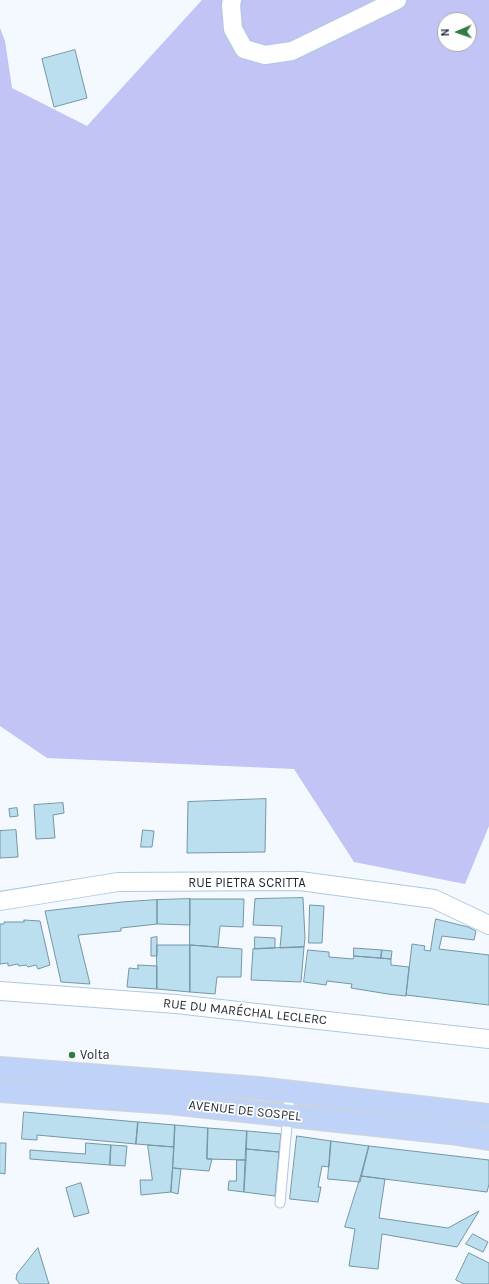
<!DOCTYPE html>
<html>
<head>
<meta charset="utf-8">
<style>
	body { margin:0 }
	#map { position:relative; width:489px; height:1284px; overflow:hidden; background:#f3f9fe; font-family:Karla,sans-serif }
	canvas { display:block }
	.north { position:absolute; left:437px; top:12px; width:40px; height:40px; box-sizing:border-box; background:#fff; border:1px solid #a5a9ad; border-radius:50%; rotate:268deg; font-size:11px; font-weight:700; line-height:16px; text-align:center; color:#1e2831 }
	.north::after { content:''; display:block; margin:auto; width:14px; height:18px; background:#327b48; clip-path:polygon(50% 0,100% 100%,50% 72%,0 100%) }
</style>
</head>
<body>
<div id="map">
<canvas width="489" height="1284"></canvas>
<div class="north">N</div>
</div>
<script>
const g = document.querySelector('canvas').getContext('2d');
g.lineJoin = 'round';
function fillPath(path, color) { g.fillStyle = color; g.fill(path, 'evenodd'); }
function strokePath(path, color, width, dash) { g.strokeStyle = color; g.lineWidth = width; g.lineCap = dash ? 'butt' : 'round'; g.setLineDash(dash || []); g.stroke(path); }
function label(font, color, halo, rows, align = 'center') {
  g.font = font + ' Karla,sans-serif'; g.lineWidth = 3.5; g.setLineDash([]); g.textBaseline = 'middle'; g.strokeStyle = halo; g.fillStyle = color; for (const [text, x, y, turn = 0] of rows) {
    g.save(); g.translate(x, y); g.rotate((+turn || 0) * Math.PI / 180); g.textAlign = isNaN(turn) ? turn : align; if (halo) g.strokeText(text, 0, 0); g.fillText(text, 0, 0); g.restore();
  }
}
const forest = new Path2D(`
	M202,0H489V826L465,884L354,862L294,769L47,758L0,726V28L5,41L12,88L87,126ZM445,20H469V44H445Z`);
const building = new Path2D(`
	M75,50L87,98L54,107L42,59Z
	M266,799L265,852L187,853L188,802Z
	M63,803L64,813L53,815L55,838L36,839L34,805Z
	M17,808L18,816L10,817L9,809Z
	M16,830L18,857L0,858V831Z
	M143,830L154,831L152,847H141Z
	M303,898L305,938L304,947L280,948L282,926L253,925L255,899Z
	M190,899V925L157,924V900Z
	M190,899H244L243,927L220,926L218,947L190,945Z
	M157,900V924L121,928V931L78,935L90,984L61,982L45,911L122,902Z
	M310,905L324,906L322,943H309Z
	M436,919L468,927L476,931L474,940L442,936L439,949L489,955V1005L406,995L412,944L425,946L424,950L430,951Z
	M24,920L40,921L50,965L38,969L36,965L28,967L26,965L19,966L18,964L8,966V963L0,964V924H4V922H24Z
	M157,937V956H151V938Z
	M255,937L275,938V948L255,949Z
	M157,945H190V992L157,989Z
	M190,945L242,949L241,977H217L215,994L190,992Z
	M304,947L301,982L251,980L253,949Z
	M354,948L382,950L381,958L354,956Z
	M308,950L329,952V957L353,959L354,956L391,959V965L409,967L406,996L388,994L351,988L352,984L327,981L326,985L304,982Z
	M382,950L392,951L391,959L381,958Z
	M138,965L157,966V989L127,987L129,968L138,969Z
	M24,1112L138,1122L136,1144L37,1135V1140L22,1139Z
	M138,1122L175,1125L174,1147L136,1144Z
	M175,1125L208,1128L207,1159H212L209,1171L173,1168Z
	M208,1128L247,1131L246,1160L207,1159Z
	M247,1131L281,1134L279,1152L246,1149Z
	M297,1136L331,1141L329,1167L322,1166L318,1187H321L318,1202L290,1199Z
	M331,1141L369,1146L360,1182L328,1179Z
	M0,1143H6L5,1174L0,1173Z
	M86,1143L111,1145L110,1165L30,1159V1150L85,1154Z
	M111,1145L127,1146L125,1166L110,1165Z
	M148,1145L174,1147L171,1192L141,1195L140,1180H152Z
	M369,1146L489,1160V1184L487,1192L361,1176Z
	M246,1149L279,1152L275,1196L244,1192Z
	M237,1160H246L244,1192L228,1190L229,1181H236Z
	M173,1168L181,1169L178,1194L171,1192Z
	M361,1176L385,1179L379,1218L448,1228L479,1211L457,1247L382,1234L378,1269L349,1266L355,1229L345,1227Z
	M81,1183L89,1213L74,1217L66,1188Z
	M473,1234L488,1242L483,1252L466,1244Z
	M38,1248L49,1284H20L16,1279L17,1274Z
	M469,1253L489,1263V1284H464L456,1280Z`);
const service = new Path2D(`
	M280,1203L290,1092`);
const minor = new Path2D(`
	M232,0L231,5L233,29L244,49L265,55L292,51L397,0
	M0,901L118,882L300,881L434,899L489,925
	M0,991L176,1004L489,1039`);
const primary = new Path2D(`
	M0,1068L258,1088L489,1115
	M0,1091L170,1103L450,1133L489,1139`);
const markers = [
	[72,1055,4,"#327b48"]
];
const streetNames = [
	["RUE PIETRA SCRITTA",247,883],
	["RUE DU MARÉCHAL LECLERC",245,1012,6],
	["AVENUE DE SOSPEL",245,1111,6]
];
const poiNames = [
	["Volta",80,1055]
];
fillPath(forest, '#c1c4f5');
fillPath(building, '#bbdfef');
strokePath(building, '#7496a5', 1);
strokePath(service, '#aec9e0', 11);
strokePath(minor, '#aec9e0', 20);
strokePath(primary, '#d2d4d6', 24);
strokePath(service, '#fff', 9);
strokePath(minor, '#fff', 18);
strokePath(primary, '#bfd2f7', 22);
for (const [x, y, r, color] of markers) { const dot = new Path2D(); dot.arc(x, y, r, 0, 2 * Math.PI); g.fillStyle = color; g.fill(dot); strokePath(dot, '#fff', 1.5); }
label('13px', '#1e2831', '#fff', streetNames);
label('13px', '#1e2831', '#fff', poiNames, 'left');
</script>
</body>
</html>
